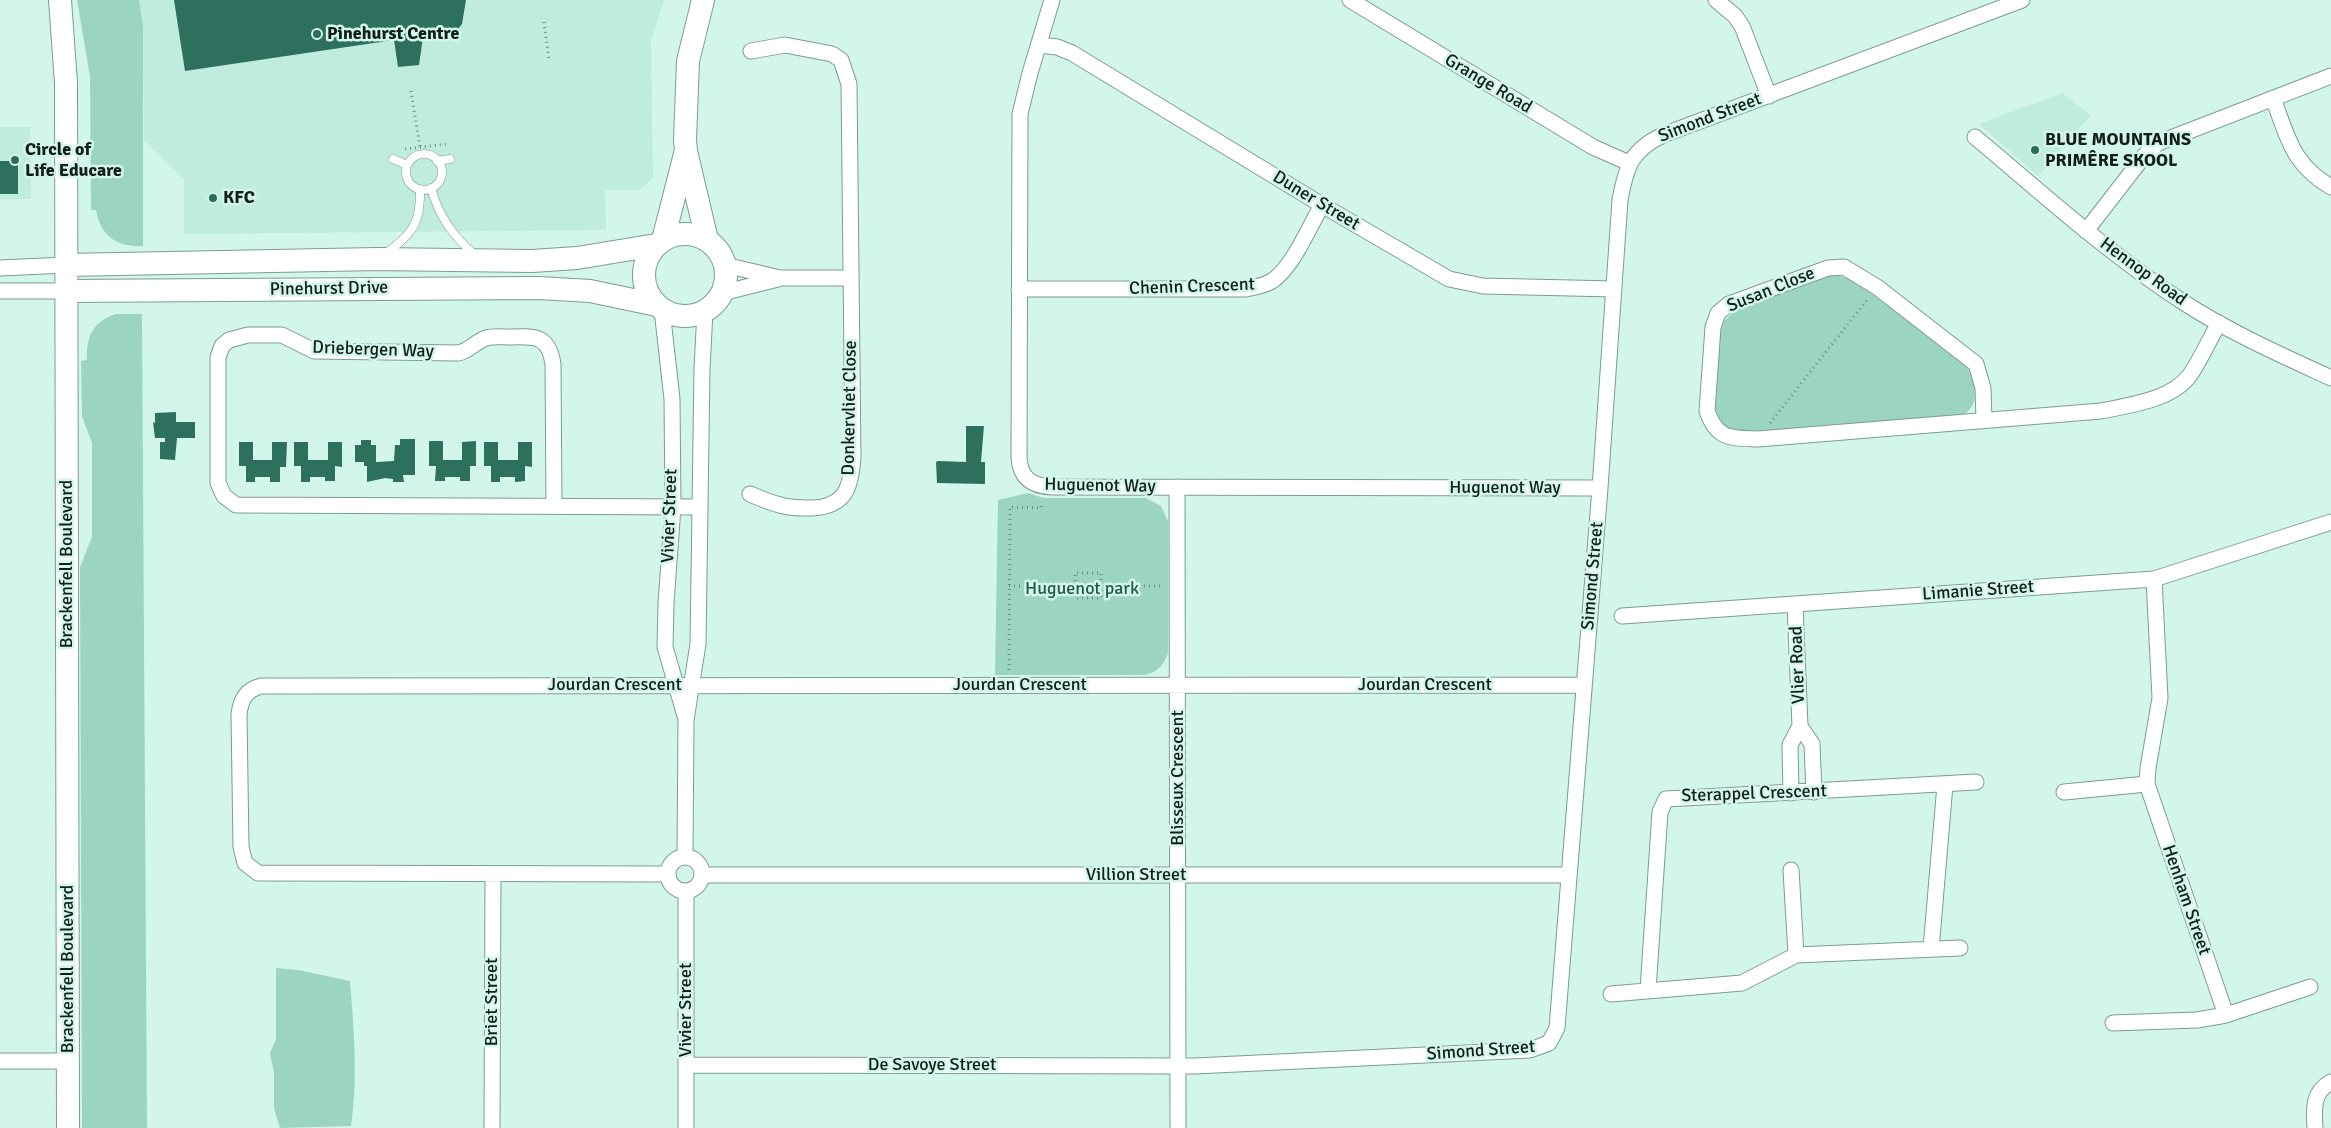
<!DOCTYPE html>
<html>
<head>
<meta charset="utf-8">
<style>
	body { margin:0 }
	canvas { display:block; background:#d2f6e9 }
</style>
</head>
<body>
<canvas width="2331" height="1128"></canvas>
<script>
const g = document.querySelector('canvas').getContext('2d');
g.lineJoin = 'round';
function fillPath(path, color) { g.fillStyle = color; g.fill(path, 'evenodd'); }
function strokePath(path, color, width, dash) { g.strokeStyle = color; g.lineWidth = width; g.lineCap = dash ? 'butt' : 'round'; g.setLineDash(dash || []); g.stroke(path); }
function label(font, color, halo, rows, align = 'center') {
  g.font = font + ' Signika,sans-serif'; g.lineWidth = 5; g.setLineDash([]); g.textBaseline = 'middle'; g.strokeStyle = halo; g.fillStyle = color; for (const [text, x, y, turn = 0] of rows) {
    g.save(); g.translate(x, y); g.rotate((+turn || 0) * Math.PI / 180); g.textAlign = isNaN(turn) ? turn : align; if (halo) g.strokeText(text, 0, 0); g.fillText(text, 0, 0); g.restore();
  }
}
const built = new Path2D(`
	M139,0H664L651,41L653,178L639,190H605L606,230L184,234V179L144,140L143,27Z
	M2062,93L2091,115L2038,176L1979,124Z
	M0,127H30L31,199H0Z`);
const green = new Path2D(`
	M77,0H139L143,27V246C117,248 100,235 96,210H91L90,77Z
	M1833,274L1853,280L1964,362C1975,381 1984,408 1958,417L1739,432L1725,427L1720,422L1714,409L1719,333L1724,321L1736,310Z
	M116,314H142L147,1128H82L80,567L92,537V443L82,416L81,361L87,360C86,337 93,321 116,314Z
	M1028,493L1044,498H1146L1161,506L1168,521V653C1164,665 1157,673 1144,675H995L998,500Z
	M276,968L298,970L350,981C354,1030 358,1078 351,1126L280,1128L274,1108V1073L270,1053L276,1039Z`);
const building = new Path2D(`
	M174,0H466L462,24L451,38L434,41L423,37L419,65L398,67L394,40L185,71Z
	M0,161H18V194H0Z
	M176,412V422H195V438H177L175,460L160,459V442H165V438H155L153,422L155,423V413Z
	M966,426H984L981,462H985V484L937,483L936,462L938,461L966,462Z
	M400,439H415V475H403L404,482H393V479L385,478L367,482V466H364V462H355V445H361V440H371V445H376V462L394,461L395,445H400Z
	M429,441H443V460H462V442L476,441V466H470V481H460V477H445V481H435L436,466H429Z
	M239,442H253V460H272V442H287L286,467H280V482H270V477H255V482H246V466H239Z
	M294,442H308V460H328V442H342V467L335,466V481H325V477H310V482H301V466H294Z
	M484,442H498V460H518V442H532V467L525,466V481L515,482V477H500V482H491V466H484Z`);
const path = new Path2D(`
	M544,22L549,60
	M411,91L420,147
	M405,149L448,144
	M1770,423L1867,300
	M1009,586H1075V598H1101V586
	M1075,586V573H1101V586H1163
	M1009,670L1010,507L1041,508V502`);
const lane = new Path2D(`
	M406 172a18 18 0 1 1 36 0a18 18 0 1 1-36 0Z
	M393,159L407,165
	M437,161L450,159
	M431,188C439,216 452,235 474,254
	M385,254C412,234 421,224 420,189`);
const street = new Path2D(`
	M1052,0L1030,73L1020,114L1019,457C1020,478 1031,486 1052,487L1600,488
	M1350,0L1593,147L1629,163
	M1716,0L1735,16L1742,26L1769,96
	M1039,45L1057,47L1072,53L1322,205L1449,279L1483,286L1614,289
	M2273,98C2288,138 2292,164 2331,187
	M1975,137C2043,194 2109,254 2183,302C2229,332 2281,355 2331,378
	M2086,231L2144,156L2158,143L2331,76
	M725,265L780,278H851
	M0,268L66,265
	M1019,289H1246C1255,287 1264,286 1272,281C1293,267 1309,227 1322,205
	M0,291H66
	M722,293L778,279
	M662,310L672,399L673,507L666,603L665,647L685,716
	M1984,420L1983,388L1976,364L1877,287L1844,267L1828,268L1729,304L1718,313L1713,327L1707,411C1717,440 1731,438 1758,439L2101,411C2130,405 2172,400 2190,375C2201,359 2209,340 2219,323
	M1177,487L1178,1128
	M750,494C773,504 787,509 813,508C846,506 851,487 853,457L849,84L841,60L832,54L785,45L751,51
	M554,506L553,364C549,335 534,336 510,337C502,337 493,336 486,338C475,342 469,351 458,353L314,351L282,335H248L229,340L222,346L218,357V483L224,496L236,505L700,507
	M2154,579L2160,698L2148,768L2147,784L2226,1015
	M1622,616L2154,579L2331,522
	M1800,726L1812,744L1814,792
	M2064,792L2147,784
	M1791,793L1790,745L1800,726L1795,604
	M668 874a17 17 0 1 1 34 0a17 17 0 1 1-34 0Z
	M685,857L686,720L698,644L702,369L705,311
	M1791,870L1796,955
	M667,874L258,873L245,863L241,847L239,714C241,699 246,690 261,686L1584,685
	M702,875H1569
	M686,892V1128
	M1931,949L1945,785
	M1648,990L1660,812L1666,799L1976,782
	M1611,994L1742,983L1796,955L1960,948
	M2113,1023L2197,1020L2226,1015L2310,987
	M0,1061H68
	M686,1065L1195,1066L1530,1050L1549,1043L1557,1028L1600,488L1620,200C1626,167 1631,150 1663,135L2022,0
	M492,1128L493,875
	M2315,1128C2314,1110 2312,1092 2331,1082`);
const secondary = new Path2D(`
	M60,0L66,83L68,1128
	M703,0L688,61L685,140L686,151L707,240
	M644 275a41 41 0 1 1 82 0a41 41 0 1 1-82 0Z
	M663,240L685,154
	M66,265L377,259L532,261L577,258L656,245
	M66,291L539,288L590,291L657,305`);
const markers = [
	[317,34,5,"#2c6c5a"],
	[2035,150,5,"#2c6c5a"],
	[15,160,5,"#2c6c5a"],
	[213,198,5,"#2c6c5a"]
];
const poiNames = [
	["Pinehurst Centre",327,34],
	["BLUE MOUNTAINS",2045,140],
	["PRIMÊRE SKOOL",2045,161],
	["Circle of",25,150],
	["Life Educare",25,171],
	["KFC",223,198]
];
const streetNames = [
	["Grange Road",1488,84,31],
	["Simond Street",1710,118,-21],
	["Duner Street",1316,201,31],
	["Hennop Road",2143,272,36],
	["Chenin Crescent",1192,287,-2],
	["Pinehurst Drive",329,289,-1],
	["Susan Close",1771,290,-22],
	["Driebergen Way",373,350,2],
	["Donkervliet Close",850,408,-89],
	["Huguenot Way",1100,486,1],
	["Huguenot Way",1505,488],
	["Vivier Street",670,516,-88],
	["Brackenfell Boulevard",67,564,-90],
	["Simond Street",1593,576,-85],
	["Limanie Street",1978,591,-4],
	["Vlier Road",1798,665,-92],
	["Jourdan Crescent",615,685],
	["Jourdan Crescent",1020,685],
	["Jourdan Crescent",1425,685],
	["Blisseux Crescent",1178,778,-90],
	["Sterappel Crescent",1754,794,-2],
	["Villion Street",1136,875],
	["Henham Street",2186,900,71],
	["Brackenfell Boulevard",68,969,-90],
	["Briet Street",492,1002,-90],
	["Vivier Street",686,1010,-90],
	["Simond Street",1481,1051,-4],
	["De Savoye Street",932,1065]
];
const parkNames = [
	["Huguenot park",1082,589]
];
fillPath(built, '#bfecdd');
fillPath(green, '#9cd4c2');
fillPath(building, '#2d705e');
strokePath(lane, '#7b9d91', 9);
strokePath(street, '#7b9d91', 17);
strokePath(secondary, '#7b9d91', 24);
strokePath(path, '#738b83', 3, [1, 4]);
strokePath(lane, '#fff', 8);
strokePath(street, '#fff', 15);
strokePath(secondary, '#fff', 22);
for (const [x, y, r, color] of markers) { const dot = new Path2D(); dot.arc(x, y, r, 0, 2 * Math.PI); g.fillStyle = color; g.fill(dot); strokePath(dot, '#d2f6e9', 2); }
label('bold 18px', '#111e1a', '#d2f6e9', poiNames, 'left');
label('18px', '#111e1a', '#d2f6e9', streetNames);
label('18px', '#23594a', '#d2f6e9', parkNames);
</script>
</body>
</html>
